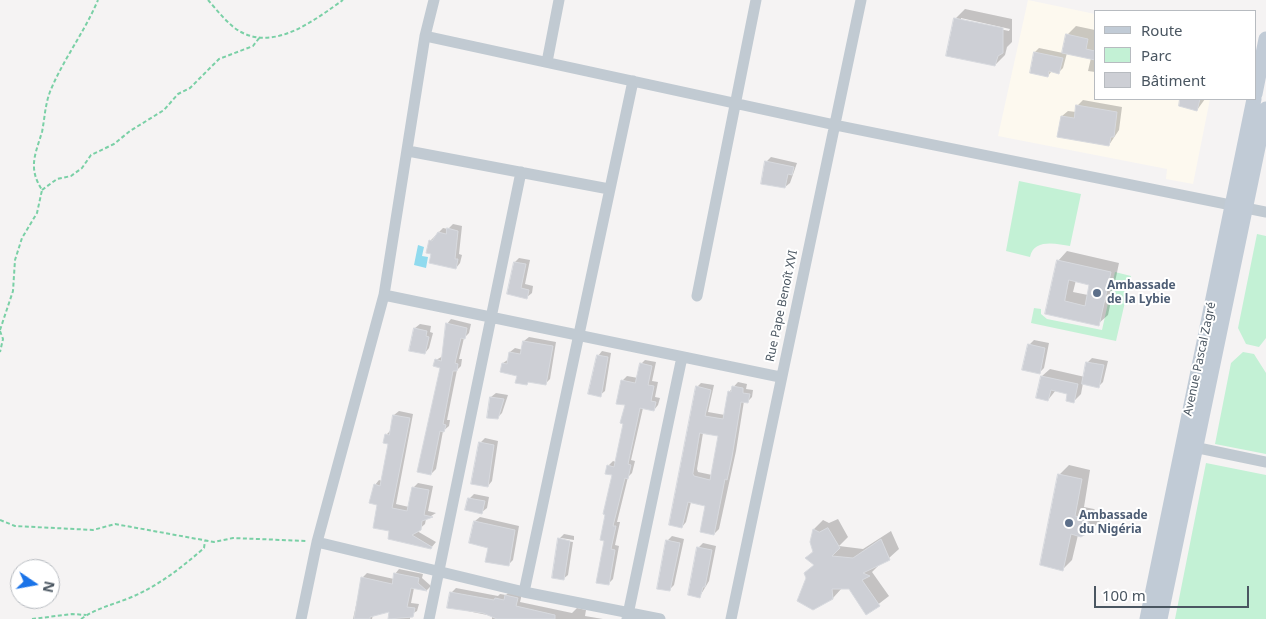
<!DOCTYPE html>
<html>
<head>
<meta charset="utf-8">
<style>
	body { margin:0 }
	#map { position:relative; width:1266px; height:619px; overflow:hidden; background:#f5f3f3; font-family:"Noto Sans",sans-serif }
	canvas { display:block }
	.legend { position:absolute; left:1094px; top:10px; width:162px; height:90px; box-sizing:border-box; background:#fff; border:1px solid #b7bbc0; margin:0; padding:6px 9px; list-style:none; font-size:15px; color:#4a5661 }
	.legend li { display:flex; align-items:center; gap:10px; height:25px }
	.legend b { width:25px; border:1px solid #b7bbc0 }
	.north { position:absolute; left:10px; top:559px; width:50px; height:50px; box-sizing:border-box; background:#fff; border:1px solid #b7bbc0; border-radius:50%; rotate:102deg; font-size:14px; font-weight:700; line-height:20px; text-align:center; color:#4a5661 }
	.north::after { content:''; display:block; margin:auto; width:18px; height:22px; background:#1a73e8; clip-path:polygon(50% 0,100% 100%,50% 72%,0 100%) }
	.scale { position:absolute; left:1094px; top:586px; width:155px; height:22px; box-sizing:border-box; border:2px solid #4a5661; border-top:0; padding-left:6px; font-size:15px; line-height:18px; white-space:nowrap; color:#4a5661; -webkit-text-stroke:4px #fff; paint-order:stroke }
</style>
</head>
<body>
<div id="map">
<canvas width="1266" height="619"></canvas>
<ul class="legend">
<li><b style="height:6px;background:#c1cbd6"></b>Route</li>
<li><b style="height:14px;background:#c3f1d5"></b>Parc</li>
<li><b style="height:14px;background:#cdcfd5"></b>Bâtiment</li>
</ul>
<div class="north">N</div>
<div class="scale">100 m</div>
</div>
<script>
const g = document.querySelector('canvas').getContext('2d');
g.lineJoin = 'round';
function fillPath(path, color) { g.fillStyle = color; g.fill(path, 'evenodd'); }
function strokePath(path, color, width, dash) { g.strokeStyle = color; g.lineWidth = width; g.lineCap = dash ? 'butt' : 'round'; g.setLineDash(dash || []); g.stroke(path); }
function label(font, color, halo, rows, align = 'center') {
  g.font = font + ' "Noto Sans",sans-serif'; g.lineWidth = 4; g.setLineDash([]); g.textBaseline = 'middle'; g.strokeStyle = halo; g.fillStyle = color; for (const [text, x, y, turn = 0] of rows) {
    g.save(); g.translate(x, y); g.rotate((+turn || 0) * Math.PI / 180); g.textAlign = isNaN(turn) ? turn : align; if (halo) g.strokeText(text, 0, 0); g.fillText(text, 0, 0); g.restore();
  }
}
const commercial = new Path2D(`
	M1028,0L1095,14V99H1210L1193,184L1166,179L1167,169L998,136Z`);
const green = new Path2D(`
	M1019,181L1081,194L1070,246C1057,244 1034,238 1030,257L1006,251Z
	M1257,234L1266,236V338L1259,347L1246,344L1238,328Z
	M1115,272L1131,276L1116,341L1031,323L1034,308L1041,309V314L1047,319L1102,330Z
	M1243,352L1254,354L1266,373V454L1215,444L1231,363Z
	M1206,463L1266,475V619H1175Z`);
const water = new Path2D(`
	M418,245L424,247L422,256L428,257L426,268L414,265Z`);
const shadow = new Path2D(`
	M965,9L1012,19V42L1007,47L1005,55L995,65L955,19ZM961,18L1010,29L1009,31L961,21Z
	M1076,26L1095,30V72L1088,71L1091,58L1067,53L1063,68L1059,72H1051L1048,76L1031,72L1035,52L1039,48L1063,53L1067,35Z
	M1181,99H1205L1197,110L1180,105Z
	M1083,100L1122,107L1119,130L1109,145L1062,116L1068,111L1076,112L1077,106Z
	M771,157L797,163L790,183L785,187L766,162Z
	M453,224L462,226L459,254L462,255L460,263L456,268L433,253L430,241L443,228L448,229Z
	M1067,251L1119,263L1108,315L1098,324L1046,313L1058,261ZM1076,280L1091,284L1088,295L1073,292Z
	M519,258L530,260L525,284L533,286L532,293L527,297L508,293L515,262Z
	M451,319L471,324L469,333L464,338L459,359H462L461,366L457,370L447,420H450L449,426L443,431L436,469L431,474L441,367L436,360L443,356L447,324Z
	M420,324L431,326L430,332L433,333L429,348L425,353L411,350L415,328Z
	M529,337L556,342L550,379L545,384L529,381L527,384L503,363L509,359L510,352L515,348L523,350L524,341Z
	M1034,340L1049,343L1044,368L1039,373L1029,345Z
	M602,351L611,353L605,391L600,395L598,356Z
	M1092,358L1108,361L1103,382L1099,386L1083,383L1081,394L1074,401L1069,393L1056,390L1048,400L1042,376L1050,369L1085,377L1088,362Z
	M645,360L656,362L652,381L658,382L655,397L660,398L658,405L654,410L643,408L631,460L635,461L632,473L628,477L617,522H620L615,545L619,546L613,579L608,584L605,540L614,474L608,466L613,461L616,462L625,423L626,404L622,381L627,376L638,378L641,364Z
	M738,382L747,384L746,389L753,390L752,397L747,402L744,401L736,451L719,529L714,534L706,505L691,502L686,522L682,527L697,387L701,383L714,385L708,412L725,415L729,392ZM703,433L720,435L712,475L698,472L697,469Z
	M496,393L508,395L502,413L497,418L491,397Z
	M399,411L413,414L396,504L409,507L413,488L418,483L433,486L428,511L436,513L426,519L425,524L417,531L436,542L431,548L391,530L379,504L375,485L379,480L382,481L389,443L386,435L391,430L394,415Z
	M485,438L498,441L492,481L488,486L480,443Z
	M1069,465L1090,470L1084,507L1094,509L1103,518L1093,528L1081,536L1078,535L1072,560L1063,569L1042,564L1060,474Z
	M474,494L489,497L487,508L482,512L469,499Z
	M480,517L519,526L513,560L508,565L489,547L475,521Z
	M838,519L848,537L839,546L863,549L891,531L899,549L889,558L876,565L878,566L872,572L889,596L867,613L850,588H842L833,598L808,578L806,573L815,564L807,558L814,550L811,542L814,529L823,520L829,523Z
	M564,534L574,536V540L561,538V540L573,542L568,575L563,579L559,539Z
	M672,536L684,539L674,585L669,590L667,541Z
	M703,543L716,546L709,581L700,596L698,548Z
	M399,569L423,574L422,578L431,586L427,590L414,588L411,603L419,604L417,611L410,615V619H389L391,611L373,615L372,619H353L362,578L367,573L394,579L395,574Z
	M456,588L498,596L500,594L506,595L510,591L522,594L520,602L572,613L577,608L586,610L585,616L603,619H492V616L448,607L451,593Z`);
const building = new Path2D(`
	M954,18L1003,28V53L998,56L995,66L946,56Z
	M1066,34L1088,39L1086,49L1095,51V60L1062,53Z
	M1034,52L1063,58L1059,74L1049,71L1048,77L1030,73Z
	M1180,99H1200L1197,111L1179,106Z
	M1076,105L1117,112L1114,137H1111L1109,146L1057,137L1061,116L1074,118Z
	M765,161L794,167L792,175L788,174L785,188L761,184Z
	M447,228L458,231L455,259H458L456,269L429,263L431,254L426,253L429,240L432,241L438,232L446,234Z
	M1057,260L1111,272L1099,326L1045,314ZM1069,280L1089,285L1085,306L1065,301Z
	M514,262L526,264L521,288L529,290L527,299L507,294Z
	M446,323L467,328L465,339L461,338L455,363L458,364L457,371H453L450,387L443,424L446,425L444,432L440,431L431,475L417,472L440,368L433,366L435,359L441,361Z
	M414,328L427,331L426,336L429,337L425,354L409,351Z
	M523,341L553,346L546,385L528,382L527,385L515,383L517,376L500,372L502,363L507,364L509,352L520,354Z
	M1028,344L1045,348L1040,374L1022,370Z
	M597,355L608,357L601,397L588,394Z
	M1086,362L1104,365L1099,388L1082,384Z
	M640,363L652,366L648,385L654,386L651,401L656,402L654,411L640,408L628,464L631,465L628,479L625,478L613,526H616L611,549L615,550L609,585L596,583L604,541L600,540L605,515L603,514L612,475L605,474L607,465L614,467L623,424L620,423L625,405L616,404L621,380L635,383Z
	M1041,376L1078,384L1074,403L1066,401L1067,394L1051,390L1048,401L1036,398Z
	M696,386L711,390L705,416L723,419L728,391L731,392L732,386L743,388V393L750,394L748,403L741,402L732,457L727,480L725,479L714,535L700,532L705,506L688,502L682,528L669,525ZM700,433L718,436L710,480L694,476L693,474Z
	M490,397L504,399L498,419L487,418Z
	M393,415L410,418L392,508L407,511L412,487L429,490L424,515L433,517L422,521L421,530L412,535L432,547L431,549L388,539L389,531L373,528L377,505L369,503L374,484L380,486L388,444L383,443L385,434L389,435Z
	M479,442L494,445L488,487L471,484Z
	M1058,474L1082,479L1075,516L1085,518L1094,529L1081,537L1071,534L1063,571L1040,565Z
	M468,498L485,501L482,514L465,510Z
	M474,521L515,530L509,566L485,562L488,548L469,543Z
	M828,528L840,548L832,556L853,558L881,539L890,560L863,573L870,576L862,580L880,606L866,615L849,589H832L833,599L813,610L797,601L806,578L804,573L814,565L805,558L813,552L810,542L813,529L819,532Z
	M558,538L570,541L564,580L552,578Z
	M666,540L680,543L670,591L657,589Z
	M697,547L712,550L705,587H703L700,598L688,595Z
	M394,573L419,578L418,583L427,591L411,588L407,607L415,608L413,617L388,619L389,612L370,617V619H354L361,577L392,584Z
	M450,592L494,600L495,598L504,600L505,595L518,598L516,606L555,615V619H497L483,613L447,608Z`);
const path = new Path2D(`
	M208,0C217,10 229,26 241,32C276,51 316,19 343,0
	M42,190L57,179L71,176L82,168L91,155L114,144L130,131L164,110L178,94L190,88L219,59L253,46L260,37
	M0,330L13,291L15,260L22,238L37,213L42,190C28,168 35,155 42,132C45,117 45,102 52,87C65,57 85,31 98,0
	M0,331L3,339L0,352
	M0,520L15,526L93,530L115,524L214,542L233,538L307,541
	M32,619L72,614L86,615
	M81,619C95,609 111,605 127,599C157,587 180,569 204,548L205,541`);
const street = new Path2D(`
	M425,36L835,125L1266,212
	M547,62L559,0
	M408,151L609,189
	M384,295L780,377
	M697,296L756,0
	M1189,446L1266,462
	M317,542L524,592L660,619
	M524,592L633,81
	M301,619L317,542L384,295L425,36L434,0
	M429,619L521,172
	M627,619L682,357
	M731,619L861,0`);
const secondary = new Path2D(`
	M1255,94L1266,39
	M1147,619L1254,99
	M1160,619L1266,109`);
const markers = [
	[1097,293,5,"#5c6f8a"],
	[1069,523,5,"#5c6f8a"]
];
const serviceNames = [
	["Ambassade",1107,286],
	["de la Lybie",1107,300],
	["Ambassade",1079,516],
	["du Nigéria",1079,530]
];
const streetNames = [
	["Rue Pape Benoît XVI",782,306,-78],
	["Avenue Pascal Zagré",1200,359,-78]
];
fillPath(commercial, '#fdf9ef');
fillPath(green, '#c3f1d5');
fillPath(water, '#90daee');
fillPath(shadow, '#0003');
fillPath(building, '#cdcfd5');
strokePath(building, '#d7d9de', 1);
strokePath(path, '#7ad0a6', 2, [4, 2.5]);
strokePath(street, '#c1cad2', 11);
strokePath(secondary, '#c1cbd6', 15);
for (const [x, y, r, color] of markers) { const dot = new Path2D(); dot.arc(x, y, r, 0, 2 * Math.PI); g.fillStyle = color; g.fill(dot); strokePath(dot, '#fff', 2); }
label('bold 12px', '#4e5e75', '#fff', serviceNames, 'left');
label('12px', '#4a5661', '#fff', streetNames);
</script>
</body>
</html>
